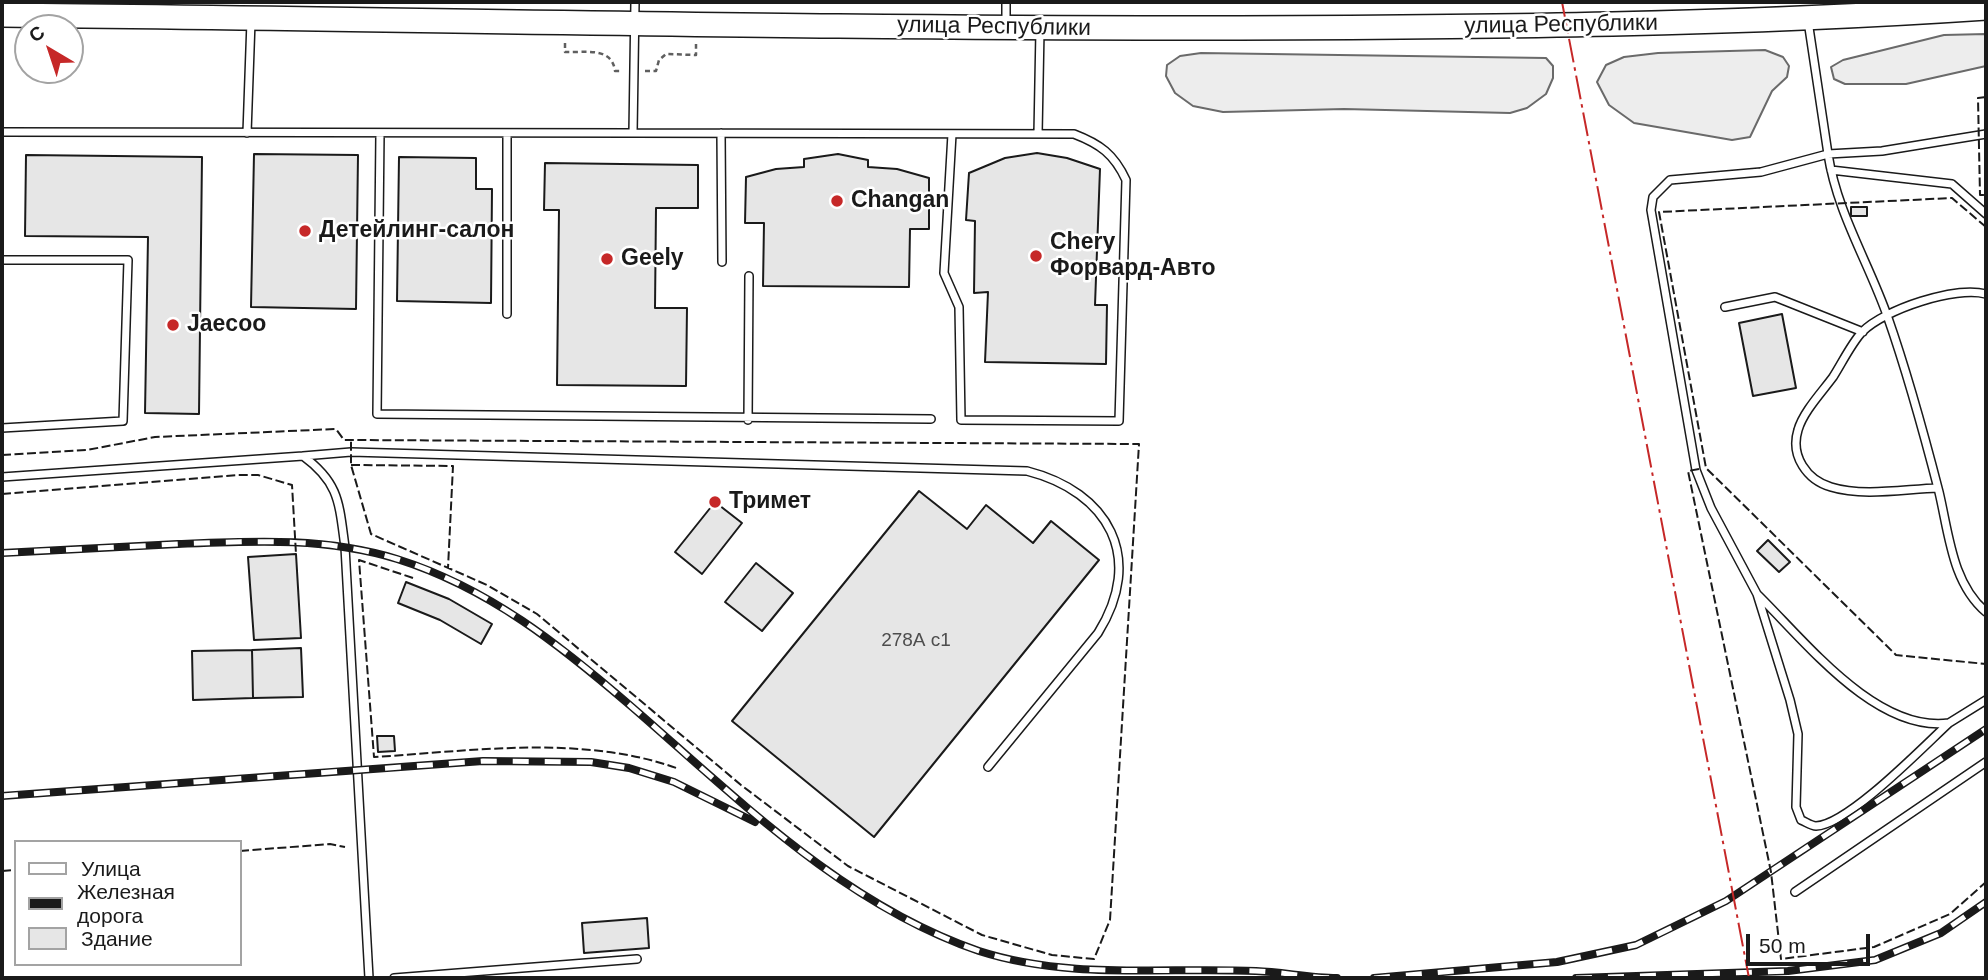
<!DOCTYPE html>
<html>
<head>
<meta charset="utf-8">
<style>
	body { margin:0 }
	#map { position:relative; width:1988px; height:980px; overflow:hidden; background:#fff; font-family:Helvetica,sans-serif }
	canvas { display:block }
	.frame { position:absolute; inset:0; border:4px solid #1a1a1a; pointer-events:none }
	.legend { position:absolute; left:14px; top:840px; width:228px; height:126px; box-sizing:border-box; background:#fff; border:2px solid #a3a3a3; margin:0; padding:9px 12px; list-style:none; font-size:21px; color:#1a1a1a }
	.legend li { display:flex; align-items:center; gap:14px; height:35px }
	.legend b { width:35px; border:2px solid #a3a3a3 }
	.north { position:absolute; left:14px; top:14px; width:70px; height:70px; box-sizing:border-box; background:#fff; border:2px solid #a3a3a3; border-radius:50%; rotate:321deg; font-size:19px; font-weight:700; line-height:28px; text-align:center; color:#1a1a1a }
	.north::after { content:''; display:block; margin:auto; width:24px; height:32px; background:#c62828; clip-path:polygon(50% 0,100% 100%,50% 72%,0 100%) }
	.scale { position:absolute; left:1746px; top:934px; width:124px; height:32px; box-sizing:border-box; border:4px solid #1a1a1a; border-top:0; padding-left:9px; font-size:21px; line-height:24px; white-space:nowrap; color:#1a1a1a; -webkit-text-stroke:5px #fff; paint-order:stroke }
</style>
</head>
<body>
<div id="map">
<canvas width="1988" height="980"></canvas>
<div class="frame"></div>
<ul class="legend">
<li><b style="height:9px;background:#fff"></b>Улица</li>
<li><b style="height:9px;background:#1a1a1a"></b>Железная дорога</li>
<li><b style="height:19px;background:#e6e6e6"></b>Здание</li>
</ul>
<div class="north">С</div>
<div class="scale">50 m</div>
</div>
<script>
const g = document.querySelector('canvas').getContext('2d');
g.lineJoin = 'round';
function fillPath(path, color) { g.fillStyle = color; g.fill(path, 'evenodd'); }
function strokePath(path, color, width, dash) { g.strokeStyle = color; g.lineWidth = width; g.lineCap = dash ? 'butt' : 'round'; g.setLineDash(dash || []); g.stroke(path); }
function label(font, color, halo, rows, align = 'center') {
  g.font = font + ' Helvetica,sans-serif'; g.lineWidth = 5; g.setLineDash([]); g.textBaseline = 'middle'; g.strokeStyle = halo; g.fillStyle = color; for (const [text, x, y, turn = 0] of rows) {
    g.save(); g.translate(x, y); g.rotate((+turn || 0) * Math.PI / 180); g.textAlign = isNaN(turn) ? turn : align; if (halo) g.strokeText(text, 0, 0); g.fillText(text, 0, 0); g.restore();
  }
}
const built = new Path2D(`
	M1986,34V66L1906,84H1845L1834,79L1831,67L1843,60L1944,35Z
	M1765,50L1783,57L1789,66L1787,77L1772,91L1750,137L1732,140L1634,123L1609,105L1597,82L1606,65L1624,57L1658,53Z
	M1201,53L1546,58L1553,66V78L1546,94L1527,108L1510,113L1344,109L1223,112L1193,106L1175,93L1166,76L1167,65L1180,56Z`);
const building = new Path2D(`
	M1037,153L1067,158L1100,169L1095,305H1107L1106,364L985,362L988,292L974,293L975,221L966,220L969,173L1005,158Z
	M254,154L358,155L356,309L251,307Z
	M838,154L868,160V167L897,169L929,178V229H910L909,287L763,286L764,223H745L746,177L776,169L804,167V159Z
	M26,155L202,157L199,414L145,413L148,237L25,236Z
	M399,157L476,158V189H492L491,303L397,301Z
	M545,163L698,165V208H656L655,308H687L686,386L557,385L559,210H544Z
	M1851,207H1867V216H1851Z
	M1782,314L1796,388L1753,396L1739,323Z
	M919,491L967,529L986,505L1033,543L1051,521L1099,560L874,837L732,721Z
	M715,502L742,523L702,574L675,552Z
	M1768,540L1790,562L1779,572L1757,551Z
	M296,554L301,638L254,640L248,557Z
	M756,563L793,593L762,631L725,602Z
	M406,582L449,599L492,624L481,644L440,620L398,603Z
	M301,648L303,697L253,698L252,650Z
	M252,650L253,698L193,700L192,651Z
	M377,736H394L395,751L378,752Z
	M647,918L649,948L584,953L582,923Z`);
const path = new Path2D(`
	M565,43V52C584,53 612,46 615,71H621
	M645,71H656L659,60L666,54L696,55V44`);
const service = new Path2D(`
	M1006,2V24
	M2,132L633,133L635,2
	M247,133L251,21
	M380,133L377,414L931,419
	M633,133L1074,134C1100,144 1114,154 1126,180L1119,421L961,420L959,307L944,273L952,134
	M721,133L722,262
	M1038,134L1040,30
	M1986,134L1882,151L1828,154C1837,213 1869,263 1888,318C1908,375 1924,434 1939,492C1949,534 1952,583 1986,612
	M1831,170L1952,184L1986,214
	M2,260H128L123,421L2,428
	M1725,307L1775,297L1863,332
	M507,314V133
	M748,420L749,276
	M303,456L351,452L1027,471C1109,492 1145,558 1098,633L988,767
	M2,477L303,456C340,483 339,504 345,547L369,978
	M1938,488C1905,489 1863,497 1831,487C1807,480 1790,456 1798,430C1803,412 1822,392 1833,377C1842,363 1851,344 1862,332C1885,309 1955,286 1986,294
	M1757,594C1805,641 1876,733 1949,723C1924,746 1848,825 1816,826C1811,826 1806,822 1801,820L1796,807L1798,734L1790,700L1757,594L1711,508L1696,470L1651,210L1653,197L1670,180L1761,172L1828,154L1808,21
	M1949,723L1986,700
	M1795,892L1986,762
	M394,978L637,959`);
const primary = new Path2D(`
	M2,15C414,19 826,29 1239,28C1488,27 1737,25 1986,8`);
const rail = new Path2D(`
	M2,553C61,550 119,547 178,544C253,541 325,537 397,559C489,588 560,645 632,707C737,798 844,905 979,951C1069,980 1163,967 1256,971C1283,972 1310,978 1337,978
	M2,796L483,761L591,762L629,768L674,782L755,822
	M1374,978L1557,962L1636,945L1726,901L1986,729
	M1576,978L1788,971L1875,960L1941,933L1986,902`);
const fence = new Path2D(`
	M1986,97L1978,98L1980,195H1986
	M1986,227L1952,198L1659,212L1706,468L1896,655L1986,664
	M2,455L87,450L155,437L336,429L344,440H351L1139,444L1110,920L1094,959L1052,955L982,935L848,866L741,785L537,614L487,585L371,534L351,465V440
	M351,465L453,466L448,568
	M1699,469L1688,471L1771,872L1781,959L1874,947L1950,914L1986,882
	M2,494L238,475H258L292,485L296,554
	M413,578L359,560L374,757C473,751 584,734 679,769
	M240,851L330,844L345,847
	M2,871L16,870`);
const power = new Path2D(`
	M1562,2L1749,978`);
const markers = [
	[837,201,7,"#c62828"],
	[305,231,7,"#c62828"],
	[1036,256,7,"#c62828"],
	[607,259,7,"#c62828"],
	[173,325,7,"#c62828"],
	[715,502,7,"#c62828"]
];
const numberNames = [
	["278А с1",916,641]
];
const streetNames = [
	["улица Республики",1561,25,-1],
	["улица Республики",994,27,1]
];
const poiNames = [
	["Changan",851,201],
	["Детейлинг-салон",319,231],
	["Chery",1050,243],
	["Форвард-Авто",1050,269],
	["Geely",621,259],
	["Jaecoo",187,325],
	["Тримет",729,502]
];
fillPath(built, '#ededed');
strokePath(built, '#6a6a6a', 2);
fillPath(building, '#e6e6e6');
strokePath(building, '#1a1a1a', 2);
strokePath(service, '#1a1a1a', 10);
strokePath(primary, '#1a1a1a', 26);
strokePath(path, '#5f5f5f', 2.5, [5, 3.5]);
strokePath(service, '#fff', 7);
strokePath(primary, '#fff', 23);
strokePath(rail, '#1a1a1a', 8);
strokePath(rail, '#fff', 5, [16]);
strokePath(fence, '#1a1a1a', 2, [9, 3.5]);
strokePath(power, '#c62828', 2, [24, 5, 3.5, 5]);
for (const [x, y, r, color] of markers) { const dot = new Path2D(); dot.arc(x, y, r, 0, 2 * Math.PI); g.fillStyle = color; g.fill(dot); strokePath(dot, '#fff', 2.5); }
label('19px', '#4d4d4d', null, numberNames);
label('23px', '#1a1a1a', '#fff', streetNames);
label('bold 23px', '#1a1a1a', '#fff', poiNames, 'left');
</script>
</body>
</html>
